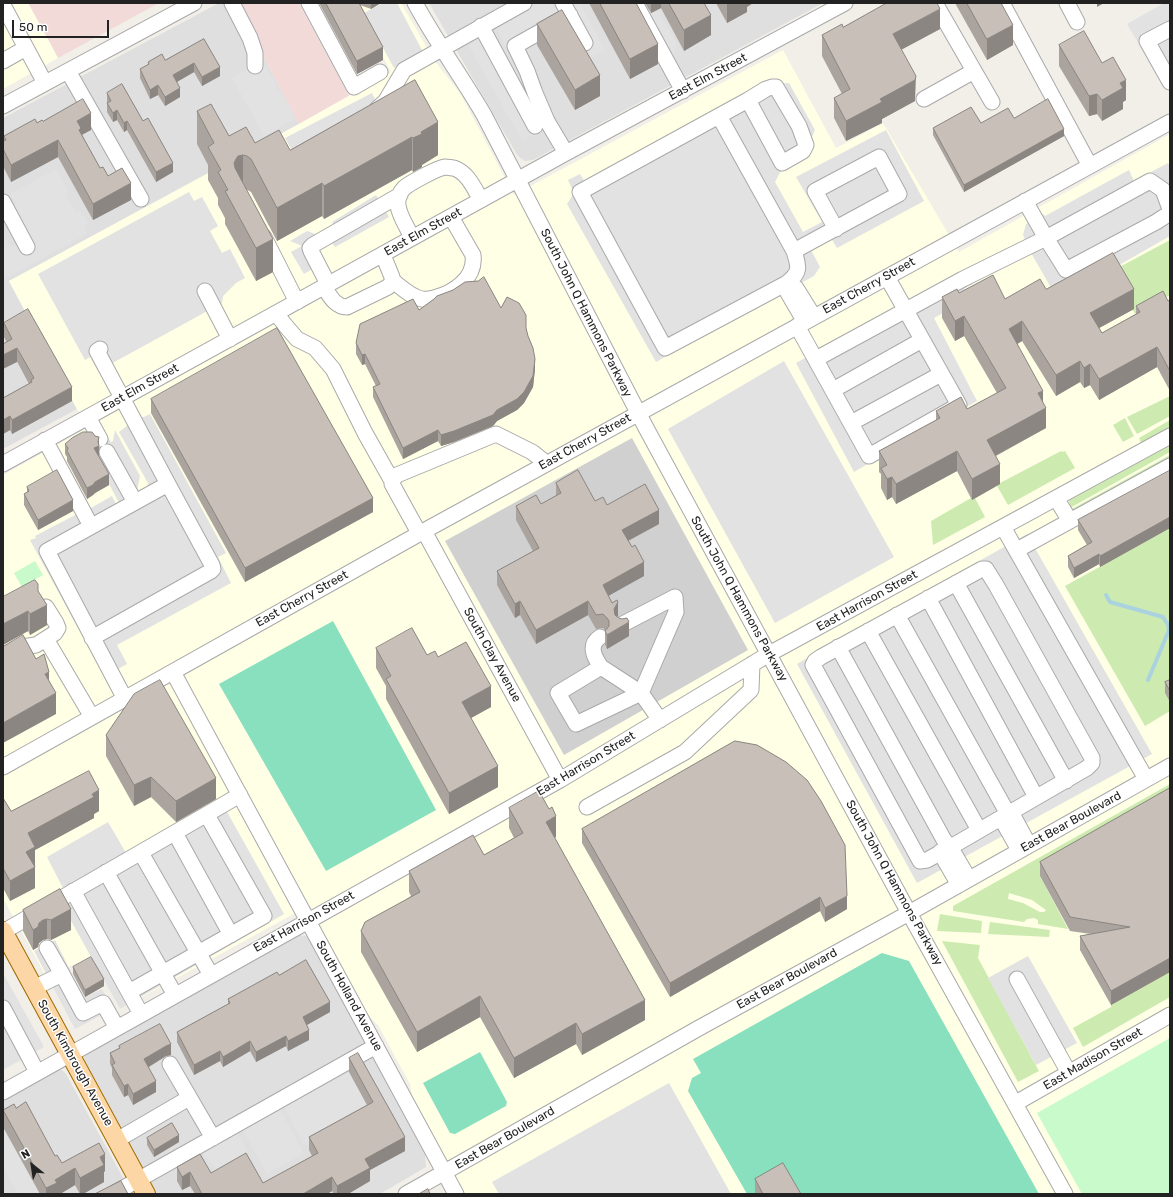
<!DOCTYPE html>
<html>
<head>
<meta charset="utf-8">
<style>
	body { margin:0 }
	#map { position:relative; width:1173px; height:1197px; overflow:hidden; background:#f2efe9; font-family:Rubik,sans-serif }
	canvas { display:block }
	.frame { position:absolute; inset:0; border:4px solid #222; pointer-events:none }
	.north { position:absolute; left:12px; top:1145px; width:40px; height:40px; -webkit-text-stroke:3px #fff; paint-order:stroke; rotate:330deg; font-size:11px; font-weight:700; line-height:16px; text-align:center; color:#222 }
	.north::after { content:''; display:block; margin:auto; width:14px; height:18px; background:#222; clip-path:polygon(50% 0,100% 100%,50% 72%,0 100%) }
	.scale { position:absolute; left:12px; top:20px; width:97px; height:18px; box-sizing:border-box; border:2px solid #222; border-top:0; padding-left:5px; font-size:12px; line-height:14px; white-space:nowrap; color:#222; -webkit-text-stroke:3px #fff; paint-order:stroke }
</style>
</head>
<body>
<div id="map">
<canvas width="1173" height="1197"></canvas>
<div class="frame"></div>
<div class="north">N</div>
<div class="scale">50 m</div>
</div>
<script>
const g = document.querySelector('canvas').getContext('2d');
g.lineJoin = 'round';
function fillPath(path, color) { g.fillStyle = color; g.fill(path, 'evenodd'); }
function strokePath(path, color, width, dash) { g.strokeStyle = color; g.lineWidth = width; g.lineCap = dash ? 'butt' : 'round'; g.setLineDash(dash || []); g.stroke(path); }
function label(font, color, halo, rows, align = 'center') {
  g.font = font + ' Rubik,sans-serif'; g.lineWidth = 3; g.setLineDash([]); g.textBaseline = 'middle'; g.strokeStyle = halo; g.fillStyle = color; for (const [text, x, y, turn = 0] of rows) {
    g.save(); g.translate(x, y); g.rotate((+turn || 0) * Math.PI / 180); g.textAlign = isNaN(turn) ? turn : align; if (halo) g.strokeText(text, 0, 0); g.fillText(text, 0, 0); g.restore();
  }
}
const residential = new Path2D(`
	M219,3H235L299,124L9,281L77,409L3,449V118Z
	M429,3H823L533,160L525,161L519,157L516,153Z
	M299,935L306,936L309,938L425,1154L426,1167L380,1194H157L85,1061L84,1057L88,1052Z
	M58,1070H62L66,1074L132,1194H3V1101Z`);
const commercial = new Path2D(`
	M28,3H159L58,58Z
	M235,3H299L349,96L299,124Z`);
const education = new Path2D(`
	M3,3H28L58,58L3,89Z
	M354,3H401L434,60L460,93L514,195L783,50L836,148L883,123L959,252L1170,134V1194H465L412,1096L410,1084L378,1025L368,1015L321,931L310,905L120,1009L91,956L47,978L3,898V475L87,428L9,281L299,124L391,72Z`);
const religious = new Path2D(`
	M632,438L748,650L564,755L445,541Z`);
const grass = new Path2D(`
	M1170,240V295L1135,314L1112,271Z
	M1170,396V416L1137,434L1127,417Z
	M1125,418L1134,436L1123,442L1113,425Z
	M1170,420V427L1141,443L1139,438Z
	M1170,444V452L1070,508L1069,500L1072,497Z
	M1061,451L1062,452L1065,451L1075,468L1008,505L997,486L1000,483Z
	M1170,455V458L1074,510L1072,509Z
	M971,498L972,500L975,498L985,517L933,545L931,521Z
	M1170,528V711L1145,726L1065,586Z
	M1170,784V802L1040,876L1068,929L1038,924V920L1034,918L1027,919L1024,922L953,911V906ZM1009,893L1032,900L1046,910L1044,912H1040L1023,903L1008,899Z
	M940,914L982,921L981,933L937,931Z
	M990,922L1050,930L1049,937L988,934Z
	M942,941L980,945L978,958L1039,1071L1018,1082Z
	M1170,972V997L1083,1047L1073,1028L1111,1007V1005Z`);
const park = new Path2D(`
	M35,561L43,575L22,587L14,573Z
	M1170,1038V1194H1082L1037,1113Z`);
const pitch = new Path2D(`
	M333,621L436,810L326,871L219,684Z
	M882,953L909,961L1039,1194H747L688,1091L692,1078L701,1073L693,1059Z
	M480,1052L507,1102L506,1106L455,1134L450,1133L423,1083Z`);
const parking = new Path2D(`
	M383,3H397L423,52L394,68L364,13Z
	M534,3H580L605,50L579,63L536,40L510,55L494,25Z
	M626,3L648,16L658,10L677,44L673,57L663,67L660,66Z
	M1164,3H1170V84L1164,88L1127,24Z
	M492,30L546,128L522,141L467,43Z
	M263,61L295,119L264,136L232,78Z
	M789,83L815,130L803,158L782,169L775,182L803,232L822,222L796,177L886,130L924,201L837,248L831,238L811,250L820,267L814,276L656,362L567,204L574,193L568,180L580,174L586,184L767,84Z
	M372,93L383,116L303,170L285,138Z
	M1168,163L1170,166V236L1058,300L1030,251L1023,235L1026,224L1043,214L1045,216L1129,170L1134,181Z
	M56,169L69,192L66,195L76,212L80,210L88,224L85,225L84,228L87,234L3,280V239L5,238L11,247L17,244L3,218V211L16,204L10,194Z
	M189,192L194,201L202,197L218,226L210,231L222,253L230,249L245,278L236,283L223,296L222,303L98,371L90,357L85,360L38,274Z
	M376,195L389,217L335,247L330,240L317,247L325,261L304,274L291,252L302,246L290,241L307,231L318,235L334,228L332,222Z
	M964,270L973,284L964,289L968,299L934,318L977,401L854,472L796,363Z
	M784,361L894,557L775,623L668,429Z
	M136,407L141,417H144L150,414L226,553L218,557L231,583L117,645L127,664L118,669L124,680L110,687L30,540L36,538L35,536L77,514L48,456L60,450L80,488L77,494L89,509L112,496L116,504L119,503L84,436L102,427L111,442L113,441L115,430L140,476L137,491H142L147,487L148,483L119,432L127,426V423L123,415Z
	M1027,534L1152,754L917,883L797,664Z
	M226,810L284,914L120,1009L60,901Z
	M108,822L126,853L63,888L47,857Z
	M55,940L84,998L102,989L113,1009L75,1029L34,951Z
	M1028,956L1077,1043L1036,1065L988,978Z
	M3,973L44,1047L3,1070Z
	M356,1064L381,1106L344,1123L304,1145L282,1104Z
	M669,1083L731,1194H499L492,1182Z
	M280,1109L304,1153L267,1174L242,1129Z
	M3,1127L40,1194H18L3,1167Z
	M237,1132L248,1153L221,1175L201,1151Z`);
const stream = new Path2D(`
	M1106,595L1110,602L1163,617L1168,625L1169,630L1148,680`);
const minor = new Path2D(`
	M232,3L250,38L255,53V66
	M309,3L354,87L380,72
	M415,3C436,42 462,77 484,115L645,426L909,913L1065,1194
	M563,3L585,43
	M635,3L683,91
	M935,3L992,102
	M1002,3L1090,166
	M1067,3L1077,22
	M3,5L45,83
	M481,26L535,126
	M1170,29L1147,41L1170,82
	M3,61L26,48
	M68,71L141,199
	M772,87H776L799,126L806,145L803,151L782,163L748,100L766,89Z
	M924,99L974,71
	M3,106L194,3
	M377,109L385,102L404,70L524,3
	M719,116L794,251C799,267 801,272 787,283L665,348L580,192L748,100
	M566,153L547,121L535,93L527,71L515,46L570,15
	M1025,201L1046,238L1066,270L1156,222L1170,213
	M3,202L27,247
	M264,237L297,302
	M412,238C408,228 399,216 398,205C397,200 400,192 404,188C410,183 437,168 445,167C448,167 451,168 454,168C468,173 474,188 481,200
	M794,251L899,194L879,157L815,191L836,229
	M393,281C401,287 411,297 422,299C426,300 430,299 434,298C454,293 476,278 473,255L451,217
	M328,284L311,251L310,248L313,245L400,195
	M324,287C330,296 335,307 347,307L388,287L393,281L392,277L383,255
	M205,291L230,339
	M276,313L285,325L297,339L315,348L333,369L365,433L392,481
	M805,322L788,293L787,283L796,288L814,317
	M797,326L869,456L959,405L887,277
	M100,349L97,351L168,484L47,551L125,699
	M816,359L963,279L1046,238L1150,181L1163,190L1170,209
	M833,390L922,340
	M88,417L100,439
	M851,423L941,374
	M45,440L91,526
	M107,452L135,502
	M3,464L566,153L845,3
	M1056,498L1070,521
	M1003,527L1146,779
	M424,531L560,780
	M419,533L392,484V481L397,475L496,434L532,452L546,463
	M1017,550L1170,466
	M982,569H986L996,585L1092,758V763L1087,768L949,848L927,860L920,861L813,665L815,661L821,657Z
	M956,583L1066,781
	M928,598L1036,797
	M897,615L1008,814
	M623,624L675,597L676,612L641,693L576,724L558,693L601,667L641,693L660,720
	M868,631L979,830
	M600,637C588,645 594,657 601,667
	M92,638L211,571L213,569L212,565L168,484
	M46,639L92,717
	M838,647L944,840L952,850L969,879
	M3,656L21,647L36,645L55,633L58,628L56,623L46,607
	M173,672L456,1194
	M3,767L424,531L1170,122
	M587,807L685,752L751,690L752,664
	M1011,812L1029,845
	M1001,818L1019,850
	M175,833L231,935
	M940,852L959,885
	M141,853L211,975
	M106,872L175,995
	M73,891L141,1014
	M3,932L240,795
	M47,948L62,974
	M1017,979L1069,1073
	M34,988L62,974L83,1013L103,1003L117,1028
	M129,992L264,916L207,815
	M3,1008L37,1072
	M170,1064L213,1138
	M3,1092L560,780L769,654L1170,436
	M1016,1103L1170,1015
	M117,1140L189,1098
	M113,1194L376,1046
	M406,1194L699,1028L909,913L1170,766`);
const major = new Path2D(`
	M3,931L146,1194`);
const wall = new Path2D(`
	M319,3H381L371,9L360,5L383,60L357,74Z
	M589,3H636L658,64L630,79Z
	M645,3H704L711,35L684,51L661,8L651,13Z
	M716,3H753L747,7V12L727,23Z
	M955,3H1001L1013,45L987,60Z
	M537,24L600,96L575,110L537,45Z
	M843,27L940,29L901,50L915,101L882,119V123L846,141L834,118V98L842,94L822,56V35Z
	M204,39L220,76L202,86L194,72L177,82L180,97L165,106L158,95L150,99L140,78V69L148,65V62L165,60Z
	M1059,45L1102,63L1126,100L1123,102V109L1102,121L1097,114L1089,116L1059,66Z
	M415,80L438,155L422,165V167L413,172L412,170L324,219L322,216L277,241L251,192L246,189L273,272L256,281L225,224V218L218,205V198L208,180V165L197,144V111L229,136L255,143L290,150Z
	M107,93L143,121L173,172L156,182L127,130L124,132L117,120L113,122L107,112Z
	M1014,118L1064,136L964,192L933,135V128L981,123Z
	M43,121L91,130L82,135L100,168L131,200L93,220L58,157L11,182L3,166V141H4V136Z
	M1046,289L1134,309L1099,328L1102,333L1136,314V306L1168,301L1170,300V391L1157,367L1099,400L1090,385L1084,388L1080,382L1056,396L1022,341L1017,344L1043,402L1046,428L996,456L1000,484L972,500L957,471L896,504L892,497L887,500L881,488V474L879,472V451L936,420V411L967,409L997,393L964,336L955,341L942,318V297L959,293L1005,299Z
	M501,308L526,328L535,369L533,387L524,403L517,410L497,421L493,426L454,442L441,446L438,441L403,459L373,397V387L376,386L365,364L362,365L356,354V343L419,310Z
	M4,323L72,401L12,434L10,430L3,434V398L29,384L4,337Z
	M151,399L373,512L245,582L151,413Z
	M95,436L99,437V456L109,485L95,493L93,495L87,499L67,461V457L65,454V444Z
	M1170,472V528L1100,567L1099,564L1074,578L1068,567V556L1087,545L1078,530V520Z
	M556,483L595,501L607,505L659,524L628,541L644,576L608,595L618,616V617L629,636L607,649L605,645V630L603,628L596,629L588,615L536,644L520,615L515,618L497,585V571L533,551L516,520V506L541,504L556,496Z
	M27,487L73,511L38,530L24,505V494L27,492Z
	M38,591L47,625L30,635L28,631L3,645Z
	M376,648L438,657L491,707L471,718L498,787L449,814L386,699V686L376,668Z
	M1170,680V702L1165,693V682Z
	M106,735L216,799L176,822L151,797L134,806L106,756Z
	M735,741L847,909L825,922L820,911L670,997L582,843V829Z
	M1170,788V972L1111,1005L1080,950V936L1091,934L1070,931L1040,876V862Z
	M3,798L11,811H99L94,814V818L35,850V888L10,901L3,888Z
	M509,808L556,837L554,838L645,1020L582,1055L576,1044L514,1078L480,1017L417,1052L361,952V931L411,896L409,892V871L484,855L514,838L509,828Z
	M60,889L71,930L51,940L47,939L43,940L39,943L38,947L33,950L23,931V910Z
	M73,967L104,986L85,997L73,974Z
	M279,975L330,1012L307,1025L309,1040L288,1051L286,1046L256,1062L250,1051L223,1067L220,1061L194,1075L177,1042V1032L228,1004V999Z
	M119,1046L171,1055L166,1056L148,1067L156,1092L133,1105L128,1095L124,1097L112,1075V1068L110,1064V1053L119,1048Z
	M349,1058L405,1151L370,1170V1181L348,1194H334L332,1191L327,1194H195L190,1186L182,1190L177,1181V1167L211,1173L263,1183L312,1156L309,1150V1137L367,1105L349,1072Z
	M16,1108L55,1156L62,1163L105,1171L104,1172V1182L83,1194H80L75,1185L60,1194H40L3,1127V1110Z
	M147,1138L179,1142L154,1157L147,1145Z
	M755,1179L801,1194H755Z`);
const shadedWall = new Path2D(`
	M371,3H381L371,9Z
	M651,3H661V8L651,13Z
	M727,3H753L747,7V12L727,23Z
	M1097,3H1104L1097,7Z
	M940,9V29L893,54V34Z
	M711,15V35L684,51V30Z
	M1013,25V45L987,60V39Z
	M658,44V64L630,79V59Z
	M383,47V60L357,74V61Z
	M194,63V72L173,84V75Z
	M220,67V76L202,86V77Z
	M600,75V96L575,110V90Z
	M916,76L915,101L882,119V123L846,141V121Z
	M1126,80V100L1123,102V109L1102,121V100L1120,83Z
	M158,85V95L150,99V90Z
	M180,88V97L165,106V97Z
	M1097,94V114L1089,116V96Z
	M117,110V120L113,122V113Z
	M91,113V130L81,135V145L77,121Z
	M127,121V130L124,132V123Z
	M438,122V155L422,165V167L413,172V138L421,132Z
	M1064,129V136L964,192V185Z
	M412,137V170L324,219V186Z
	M58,140V157L11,182V165Z
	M243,155V188L238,189L234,163L236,159L238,156Z
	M173,163V172L156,182V172Z
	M131,183V200L93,220V204Z
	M322,183V216L277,241V208Z
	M273,239V272L256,281V248Z
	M1134,289V309L1090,333V313Z
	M964,316V336L955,341V321Z
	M1022,321V341L1009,349V329Z
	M1157,347V367L1099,400V379Z
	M17,348V362L3,369V355Z
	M365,354V364L362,365V355Z
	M535,359V369L533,387L524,403L517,410L497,421L493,426L454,442L441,446V435Z
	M1080,361V382L1056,396V375Z
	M1090,364V385L1084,388V368Z
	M72,387V401L12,434V420Z
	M1043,391V409L1046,408V428L987,460V440L1038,393Z
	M10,416V430L3,434V420Z
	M438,430V441L403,459V448Z
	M99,437V456L94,459V448L98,442Z
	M957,451V471L896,504V484Z
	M1000,464V484L972,500V479Z
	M109,474V485L95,493L93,495L87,499V488L95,482Z
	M892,477V497L887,500V479Z
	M373,498V512L245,582V568Z
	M73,500V511L38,530V520Z
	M659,510V524L622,544V530Z
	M1170,517V528L1100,567V556Z
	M1099,554V564L1074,578V568Z
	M644,562V576L603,599V585Z
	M520,601V615L515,618V604Z
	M588,601V615L536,644V630Z
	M618,602V616L614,623V609Z
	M47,605V625L30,635V614Z
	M28,611V631L3,645V624Z
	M629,622V636L607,649V635Z
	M49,672V692L45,674Z
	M491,686V707L462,723V702Z
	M56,693V714L3,743V723Z
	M498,766V787L449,814V793Z
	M151,777V797L134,806V785Z
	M216,778V799L176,822V801Z
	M99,790V811L94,814V818L35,850V888L10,901V881L26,852L28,833Z
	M556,816V837L546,843V822Z
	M847,896V909L825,922V908Z
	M820,897V911L670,997V983Z
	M71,909V930L51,940V920Z
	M47,919V939L43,940L39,943L38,947L33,950V930L43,920Z
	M1170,958V972L1111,1005V991Z
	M104,979V986L85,997V990Z
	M480,996V1017L417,1052V1032Z
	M645,1000V1020L582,1055V1034Z
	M330,1002V1012L303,1027V1017Z
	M576,1023V1044L514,1078V1058Z
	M309,1030V1040L288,1051V1041Z
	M286,1036V1046L256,1062V1052Z
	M250,1041V1051L223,1067V1057Z
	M171,1044V1055L166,1056L144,1070V1059L166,1046Z
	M220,1051V1061L194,1075V1065Z
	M156,1081V1092L133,1105V1094Z
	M128,1084V1095L124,1097V1086Z
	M179,1135V1142L154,1157V1150Z
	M405,1137V1151L370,1170V1181L348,1194H337V1186L365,1159Z
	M105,1154V1171L104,1172V1182L83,1194H80V1178L100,1157Z
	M75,1168V1185L60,1194H46V1188L55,1180Z
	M190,1172V1186L182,1190V1177Z
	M332,1177V1191L327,1194H303Z`);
const building = new Path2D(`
	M326,3H359L383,47L357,61Z
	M600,3H636L658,44L630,59Z
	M669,3H704L711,15L684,30Z
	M887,3H937L940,9L893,34L916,76L915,80L880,99L882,102L846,121L834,98L850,89L822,35L842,24L843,27Z
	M967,3H1001L1013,25L987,39Z
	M562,10L600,75L575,90L537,24Z
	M1084,31L1102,63L1113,57L1126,80L1120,83L1123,88L1102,100L1097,94L1089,96L1059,45Z
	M204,39L220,67L202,77L194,63L173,75L180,88L165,97L158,85L150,90L140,69L149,64L148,62L162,54L165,60Z
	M415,80L438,122L421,132L422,134L413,138L412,137L324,186L322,183L277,208L251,159L247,156L243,155L238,156L236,159L234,163L235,168L273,239L256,248L225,191L228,190L218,172L221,170L208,147L214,143L197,111L211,104L229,136L246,127L255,143L279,130L290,150Z
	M122,84L143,121L148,118L173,163L156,172L127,121L124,123L117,110L113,113L107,103L111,101L107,93Z
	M83,99L91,113L77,121L81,128L79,130L100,168L103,167L108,176L122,168L131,183L93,204L58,140L11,165L3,149V141L6,140L4,136L35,119L37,123L42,120L43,121Z
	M1048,99L1064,129L964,185L933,128L971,107L981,123L1008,108L1014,118Z
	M1113,253L1134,289L1090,313L1102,333L1140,312L1136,306L1163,291L1168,301L1170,300V371L1157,347L1099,379L1090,364L1084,368L1080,361L1056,375L1022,321L1009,329L1043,391L1038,393L1046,408L987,440L1000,464L972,479L957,451L896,484L892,477L887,479L881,468L887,465L879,451L940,418L936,411L961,397L967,409L1006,388L964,316L955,321L942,297L957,289L959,293L993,275L1005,299L1040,279L1046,289Z
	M484,277L501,308L507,297L519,303L526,315V328L528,336L533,348L535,359L533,376L524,392L517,399L497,410L493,415L454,431L441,435L438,430L403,448L373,387L380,384L365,354L362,355L356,343L360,324L413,299L419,310L434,299L437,296L453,290L465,282L478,281Z
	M28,309L72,387L12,420L10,416L3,420V398L32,382L31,380L34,378L17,348L3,355V344L12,339L4,323Z
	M277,328L373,498L245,568L151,399Z
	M83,432H92L95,436L99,437L98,442L99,446L94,448L109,474L95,482L93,485L87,488L67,451L68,448L65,444L72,438Z
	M57,470L73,500L38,520L24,494L29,491L27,487Z
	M578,470L595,501L603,497L607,505L645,484L659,510L622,530L632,547L635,545L644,562L603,585L612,603L617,600L618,602L614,609L615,615L619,618L622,619L627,618L629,622L607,635L605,631L609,626V621L607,618L603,614L596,615L588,601L536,630L520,601L515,604L497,571L539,548L516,506L536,495L541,504L561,493L556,483Z
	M1169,471L1170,472V517L1100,556L1099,554L1074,568L1068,556L1092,542L1078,520Z
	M35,580L38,584V591L47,605L30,614L28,611L3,624V597Z
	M412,628L427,655L435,651L438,657L466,642L491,686L462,702L498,766L449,793L386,679L391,676L376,648Z
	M23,635L36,659L44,654L49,672L45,674L56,693L3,723V647Z
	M160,680L216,778L176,801L151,777L134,785L106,735L134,694Z
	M1170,680V691L1165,682Z
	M735,741L757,745L786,762L807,780L821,801L845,845L847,896L825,908L820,897L670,983L582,829Z
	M89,771L99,790L92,794L94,797L28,833L35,847L26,852L35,867L10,881L3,868V798L11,811Z
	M1170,788V958L1111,991L1080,936L1130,927L1070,917L1040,862Z
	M539,791L549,809L552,807L556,816L546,822L645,1000L582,1034L576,1023L514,1058L480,996L417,1032L361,931L365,922L420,892L409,871L473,835L484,855L523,833L509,808Z
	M60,889L71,909L51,920L47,919L43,920L39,923L38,927L33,930L23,910Z
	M91,957L104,979L85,990L73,967Z
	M306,960L330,1002L303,1017L309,1030L288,1041L286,1036L256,1052L250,1041L223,1057L220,1051L194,1065L177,1032L230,1003L228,999L277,972L279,975Z
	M160,1024L171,1044L166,1046L144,1059L156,1081L133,1094L128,1084L124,1086L112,1065L115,1063L110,1053L120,1048L119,1046Z
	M358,1053L405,1137L365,1159L370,1168L337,1186L332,1177L303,1194H202L190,1172L182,1177L177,1167L200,1154L211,1173L246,1153L263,1183L318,1153L309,1137L373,1102L349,1058Z
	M26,1102L55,1156L57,1155L62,1163L99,1143L105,1154L100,1157L104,1165L80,1178L75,1168L55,1180L57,1183L46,1188L3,1110L14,1104L16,1108Z
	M172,1123L179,1135L154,1150L147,1138Z
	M783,1163L801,1194H763L755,1179Z
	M121,1181L128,1194H95Z
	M428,1189L430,1194H419Z`);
const streetNames = [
	["East Elm Street",708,77,-28],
	["East Elm Street",423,232,-29],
	["East Cherry Street",869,286,-29],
	["South John Q Hammons Parkway",586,313,63],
	["East Elm Street",140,388,-29],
	["East Cherry Street",585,442,-29],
	["East Cherry Street",302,599,-29],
	["South John Q Hammons Parkway",739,599,61],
	["East Harrison Street",867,601,-29],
	["South Clay Avenue",492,655,61],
	["East Harrison Street",586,764,-31],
	["East Bear Boulevard",1071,822,-29],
	["South John Q Hammons Parkway",894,883,61],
	["East Harrison Street",304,922,-29],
	["East Bear Boulevard",787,979,-29],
	["South Holland Avenue",349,996,61],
	["East Madison Street",1093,1059,-30],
	["South Kimbrough Avenue",75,1063,61],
	["East Bear Boulevard",505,1138,-30]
];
fillPath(residential, '#e0dfdf');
fillPath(commercial, '#f2dad9');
fillPath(education, '#ffffe5');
fillPath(religious, '#d0d0d0');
fillPath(grass, '#cdebb0');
fillPath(park, '#c8facc');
fillPath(pitch, '#88e0be');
fillPath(parking, '#e2e2e2');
strokePath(stream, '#aad3df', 4);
strokePath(minor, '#a9a9a9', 17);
strokePath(major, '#a06b00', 20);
strokePath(minor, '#fff', 15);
strokePath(major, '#fcd6a4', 18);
fillPath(wall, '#aba49e');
fillPath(shadedWall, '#8b8681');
fillPath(building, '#c7bfb8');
strokePath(building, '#8b8681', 1);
label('12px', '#222', '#fff', streetNames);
</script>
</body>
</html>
